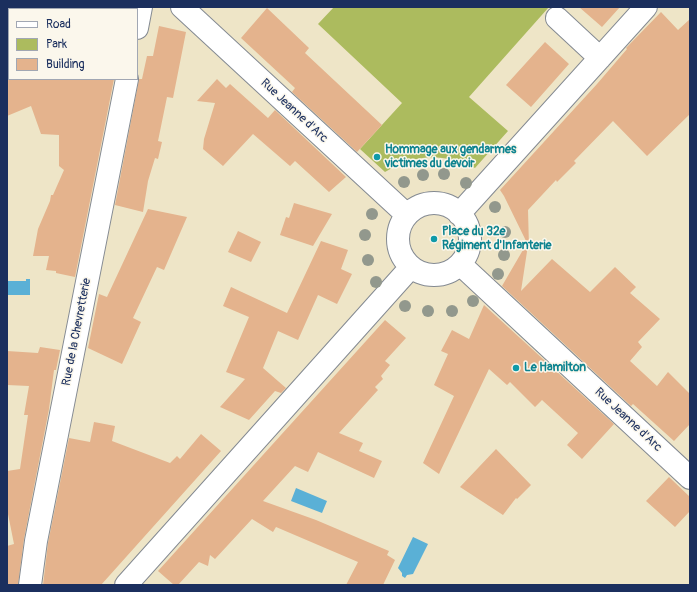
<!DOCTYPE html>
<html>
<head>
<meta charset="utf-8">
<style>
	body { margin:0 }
	#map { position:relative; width:697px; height:592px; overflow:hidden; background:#eee5c7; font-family:Pangolin,sans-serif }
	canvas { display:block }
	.frame { position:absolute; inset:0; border:8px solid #1b2f5e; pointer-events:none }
	.legend { position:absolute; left:8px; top:8px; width:130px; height:72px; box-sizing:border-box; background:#fbf7ec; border:1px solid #a1a7b3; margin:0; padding:5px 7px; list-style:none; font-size:12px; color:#1b2f5e }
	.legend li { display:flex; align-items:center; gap:8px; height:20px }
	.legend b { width:20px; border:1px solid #a1a7b3 }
</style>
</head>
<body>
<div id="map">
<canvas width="697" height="592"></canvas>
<div class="frame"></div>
<ul class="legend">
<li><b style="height:5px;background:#fff"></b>Road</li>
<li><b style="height:11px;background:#acbb5e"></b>Park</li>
<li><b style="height:11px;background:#e4b38d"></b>Building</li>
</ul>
</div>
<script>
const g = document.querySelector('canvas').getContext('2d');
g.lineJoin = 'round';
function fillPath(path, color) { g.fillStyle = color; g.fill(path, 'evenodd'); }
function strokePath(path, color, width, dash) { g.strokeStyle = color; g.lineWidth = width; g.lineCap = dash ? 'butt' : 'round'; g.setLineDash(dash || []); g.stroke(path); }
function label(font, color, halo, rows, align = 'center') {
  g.font = font + ' Pangolin,sans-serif'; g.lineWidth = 3; g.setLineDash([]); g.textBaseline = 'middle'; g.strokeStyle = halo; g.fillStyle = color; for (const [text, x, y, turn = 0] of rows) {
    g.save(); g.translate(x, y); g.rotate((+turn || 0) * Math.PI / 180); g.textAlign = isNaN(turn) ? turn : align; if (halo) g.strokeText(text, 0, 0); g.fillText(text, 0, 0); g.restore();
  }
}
const green = new Path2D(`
	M334,7H549L469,97L508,131L475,168C442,153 417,153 385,172L360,149L402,103L318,24Z`);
const water = new Path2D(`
	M26,279H30V295H7V281H26Z
	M296,488L327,501L322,513L291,501Z
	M413,537L428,544L413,574L407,575L405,578L402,576V573L398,568Z`);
const building = new Path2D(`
	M579,7H620L602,27Z
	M267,8L309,48L305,53L382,125L357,152L292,92L295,88L241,38Z
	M661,12L678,30L690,19V114L647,156L613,121L574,161L576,163L557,182L556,180L528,210L529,247L528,245L521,291L552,259L590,292L615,267L636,287L630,293L660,319L638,342L642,347L630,361L657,386L668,372L690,394V424L674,441L633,404L631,406L502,286L527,243L504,196L500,190L597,84L627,49L626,48Z
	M159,26L186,32L173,98L167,97L158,141L162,142L158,159L155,158L148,181L143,212L115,205L139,79H142L147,56H153Z
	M545,42L569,64L531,107L506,85Z
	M7,79H114L75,277L56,273V271L46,270L49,256H33L38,229L50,201L51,195H53L64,170L59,166V135L41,134L31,106L7,116Z
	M217,79L226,88L230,84L268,118L275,110L346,177L329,192L295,161L290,166L253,134L223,166L203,149L204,139L215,103L197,101Z
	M294,203L332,214L313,246L280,235L286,217L289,218Z
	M148,209L187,217L164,270L157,267L133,318L141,322L122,364L88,348L99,294L107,297Z
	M238,231L261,242L251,262L228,252Z
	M321,241L348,250L341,269L352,274L337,304L318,295L298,340L278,331L263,368L286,388L281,393L275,391L249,420L220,407L245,379L226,372L249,317L223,306L231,287L287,313Z
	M484,305L614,424L582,459L567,445L578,433L542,400L535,407L510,382L507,385L489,369L439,474L423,463L454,396L434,385L448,354L441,351L452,330L469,339Z
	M385,320L406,338L385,361L390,365L381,376L383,379L375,387L378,390L339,433L363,443L359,451L382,461L374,478L318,452L308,472L295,466L263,501L316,520L389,551L387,555L395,560L383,585H346L358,562L276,527L273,532L252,519L215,559L210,555L208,566L199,562L178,585H174L158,571Z
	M40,347L60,350L56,370H54L49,409L24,539L18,585H7V546L14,544L7,509V471L20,469L28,415H24L29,386L7,385V351L38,353Z
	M94,422L115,426L112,441L170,463L177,456L180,459L201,434L221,451L101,585H43L48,543L69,438L90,442Z
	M496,449L531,485L517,499L516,498L503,515L460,487Z
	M669,477L690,497V511L675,527L646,501Z`);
const minor = new Path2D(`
	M182,7L407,215
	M557,18L600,58
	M137,28L141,7
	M7,48L9,47
	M398 239a36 36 0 1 1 72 0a36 36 0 1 1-72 0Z
	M459,214L646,7
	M460,264L690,478
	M30,585L36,541L127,79
	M126,585L411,267`);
const trees = [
	[444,174],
	[423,175],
	[404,182],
	[466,183],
	[495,207],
	[372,214],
	[505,232],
	[365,235],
	[504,255],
	[368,260],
	[498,274],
	[376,282],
	[473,301],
	[405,306],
	[428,311],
	[452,311]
];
const markers = [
	[377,157,4,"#0f9aa8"],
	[434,239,4,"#0f9aa8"],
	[516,368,4,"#0f9aa8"]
];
const streetNames = [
	["Rue Jeanne d'Arc",294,111,43],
	["Rue de la Chevretterie",77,332,-79],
	["Rue Jeanne d'Arc",628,420,43]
];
const cultureNames = [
	["Hommage aux gendarmes",385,150],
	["victimes du devoir",385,164],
	["Place du 32e",442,232],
	["Régiment d'Infanterie",442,246],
	["Le Hamilton",524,368]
];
fillPath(green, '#acbb5e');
fillPath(water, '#5ab0d6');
fillPath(building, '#e4b38d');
strokePath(minor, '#848a92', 24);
strokePath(minor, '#fff', 22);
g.fillStyle = '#92988d';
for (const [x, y] of trees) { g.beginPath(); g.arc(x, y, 6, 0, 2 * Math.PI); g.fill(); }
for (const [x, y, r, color] of markers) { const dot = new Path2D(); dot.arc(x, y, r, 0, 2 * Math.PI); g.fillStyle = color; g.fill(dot); strokePath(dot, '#fbf7ec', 1.5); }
label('12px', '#1b2f5e', '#fbf7ec', streetNames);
label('bold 12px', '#0d838f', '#fbf7ec', cultureNames, 'left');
</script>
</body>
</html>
